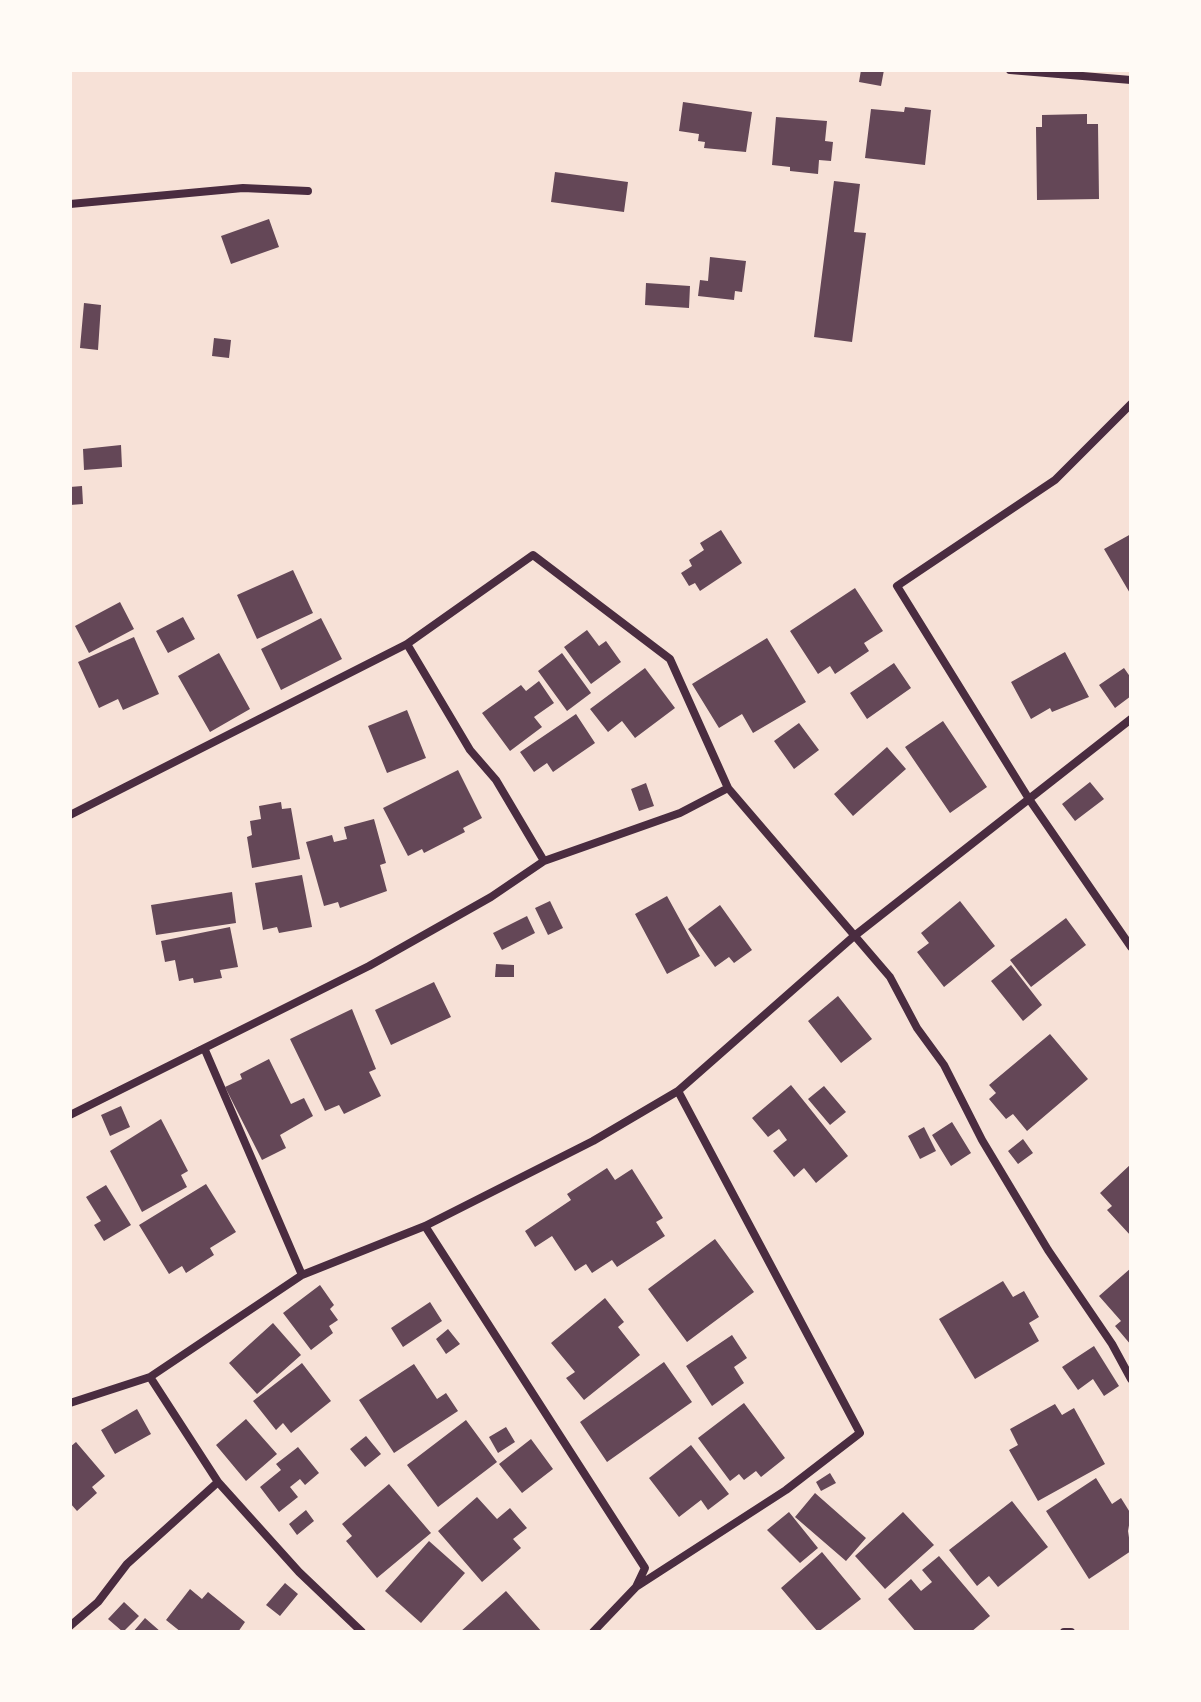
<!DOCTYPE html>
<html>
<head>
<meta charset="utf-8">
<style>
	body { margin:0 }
	#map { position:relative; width:1201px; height:1702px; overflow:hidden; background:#f7e1d7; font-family:"PT Sans",sans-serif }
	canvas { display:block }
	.frame { position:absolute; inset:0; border:72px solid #fffaf5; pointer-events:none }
</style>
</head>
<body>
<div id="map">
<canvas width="1201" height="1702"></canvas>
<div class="frame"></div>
</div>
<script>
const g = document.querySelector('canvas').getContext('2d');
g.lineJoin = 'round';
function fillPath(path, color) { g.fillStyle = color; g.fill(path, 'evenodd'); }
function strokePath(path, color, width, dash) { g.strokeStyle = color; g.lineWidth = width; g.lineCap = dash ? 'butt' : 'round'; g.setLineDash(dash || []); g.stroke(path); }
const building = new Path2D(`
	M861,70H884L881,86L859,82Z
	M683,102L752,112L746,152L704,148L705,142L698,141L699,134L679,131Z
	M905,107L931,110L925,165L865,158L871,109L904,112Z
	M1087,114V124H1098L1099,199L1037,200L1036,127H1042V115Z
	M776,117L827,121L825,141L833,142L831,161L819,160L818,174L790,171V167L772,165Z
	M555,172L628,182L624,212L551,202Z
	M834,181L860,184L854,232L866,233L852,342L814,337Z
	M269,219L279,247L231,264L221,236Z
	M710,257L746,261L742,292L735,291L734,300L698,296L700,280L708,281Z
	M646,283L690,286L689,308L645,305Z
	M84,303L101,305L98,350L80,348Z
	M214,338L231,340L229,358L212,356Z
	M121,445L122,467L84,470L83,449Z
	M82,486L83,504L70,505V487Z
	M721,530L742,563L700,591L695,583L689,586L681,573L692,566L689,560L704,550L700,543Z
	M1131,534V595L1104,549Z
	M293,570L313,613L257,639L237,595Z
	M855,588L883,631L864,643L869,651L835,674L830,666L818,674L790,631Z
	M120,602L134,629L89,653L75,626Z
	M183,617L195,639L168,653L156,631Z
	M321,618L342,659L281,690L261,649Z
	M587,630L599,646L606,641L621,662L591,684L564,647Z
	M134,637L159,694L123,710L118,699L99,708L78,662Z
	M767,638L806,702L753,733L742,714L719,728L692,684Z
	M1065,652L1089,697L1052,712L1050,708L1031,719L1011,682Z
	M219,653L250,709L210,732L178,676Z
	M562,653L591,693L567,711L538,671Z
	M894,663L911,688L867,719L850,693Z
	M645,668L675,708L635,738L622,721L608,732L590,709Z
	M1124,668L1131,678V696L1115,708L1099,685Z
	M539,681L554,703L534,717L542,727L510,751L482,713L521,685L526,691Z
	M407,710L426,758L387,773L368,726Z
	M576,714L595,743L553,772L547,763L534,772L520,752Z
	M943,721L987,787L950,813L905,747Z
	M799,723L819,750L794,769L774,741Z
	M887,747L906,769L853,816L834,794Z
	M458,770L482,818L463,828L465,832L424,853L422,849L408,856L383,808Z
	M1090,782L1104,799L1075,821L1062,804Z
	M646,783L654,806L639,811L631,789Z
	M281,802L282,809L291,808L300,859L252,868L247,837L252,835L250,821L261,819L259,806Z
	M374,819L386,863L380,865L387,891L340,908L338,902L324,906L306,842L332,835L334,842L347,839L344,827Z
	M302,875L312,927L279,933L277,927L263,930L255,883Z
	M232,892L236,923L156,935L151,905Z
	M667,896L700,956L667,974L635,914Z
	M550,901L563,928L548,935L535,908Z
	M960,901L995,946L944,987L917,952L929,943L921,933Z
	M720,905L752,950L734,963L729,957L715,967L688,929Z
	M527,916L535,933L502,950L493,933Z
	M1066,918L1086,945L1031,987L1010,960Z
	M230,927L238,967L220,970L222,978L194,983L193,978L179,981L175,960L165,962L161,941Z
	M496,964L514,965V977H495Z
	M1011,965L1042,1005L1023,1021L991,981Z
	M434,982L451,1017L391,1045L375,1010Z
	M838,996L872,1039L841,1063L808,1021Z
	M352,1009L376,1069L369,1072L381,1096L344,1114L339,1105L325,1111L290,1039Z
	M1050,1034L1088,1079L1027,1131L1013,1114L1006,1119L989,1099L996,1093L989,1085Z
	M269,1059L291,1104L304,1098L313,1116L280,1135L286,1148L262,1160L225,1087L242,1079L240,1074Z
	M791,1085L848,1156L816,1183L804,1168L794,1177L773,1151L787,1140L779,1129L768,1137L752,1118Z
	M824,1086L846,1112L830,1125L808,1099Z
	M121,1106L130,1127L110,1136L101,1115Z
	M161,1119L188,1171L181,1175L187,1187L142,1212L110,1151Z
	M952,1122L971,1153L951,1166L932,1135Z
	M924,1127L936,1151L920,1159L908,1136Z
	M1023,1139L1033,1153L1018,1164L1008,1151Z
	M1131,1164V1236L1107,1210L1112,1206L1100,1193Z
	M607,1168L615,1180L632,1169L663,1218L656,1222L665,1236L617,1267L612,1260L592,1273L586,1264L575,1271L552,1236L535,1247L525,1231L571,1200L567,1194Z
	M206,1184L236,1232L210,1248L214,1255L186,1273L182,1266L169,1274L139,1225Z
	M106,1185L131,1225L104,1241L94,1225L101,1221L86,1197Z
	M715,1239L754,1292L687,1342L648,1289Z
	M1131,1268V1345L1115,1326L1121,1321L1099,1296Z
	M1003,1281L1013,1297L1024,1291L1039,1317L1029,1323L1039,1341L975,1379L939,1319Z
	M320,1285L334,1305L330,1309L338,1320L329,1326L333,1333L311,1350L283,1313Z
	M605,1298L624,1322L618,1327L640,1355L584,1400L566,1378L575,1372L551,1343Z
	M430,1302L442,1321L403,1347L391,1328Z
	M273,1323L301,1355L257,1394L229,1363Z
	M448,1329L460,1344L446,1354L436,1339Z
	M732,1335L747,1358L734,1367L744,1383L712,1406L686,1366Z
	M1094,1346L1119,1386L1104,1396L1093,1379L1078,1390L1062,1367Z
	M664,1362L692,1402L607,1462L580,1422Z
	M302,1363L331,1401L291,1433L283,1423L276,1430L253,1401Z
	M414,1364L437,1399L446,1393L458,1411L394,1453L359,1400Z
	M744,1403L785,1458L761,1477L756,1471L744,1480L739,1474L730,1481L698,1438Z
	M1055,1404L1062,1415L1074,1408L1105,1464L1038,1501L1009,1450L1018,1445L1010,1429Z
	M137,1409L151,1434L115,1454L101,1430Z
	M246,1419L277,1454L246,1481L216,1445Z
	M466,1420L497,1462L438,1507L407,1465Z
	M506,1427L515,1442L498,1453L489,1437Z
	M366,1436L381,1454L365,1467L350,1449Z
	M531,1439L553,1469L522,1493L499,1464Z
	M76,1442L105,1476L92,1487L97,1493L77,1511L70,1503V1447Z
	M691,1445L729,1494L708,1510L701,1500L679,1517L649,1478Z
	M298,1447L319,1473L305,1485L300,1479L290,1487L298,1497L279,1512L260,1487L281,1470L276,1464Z
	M830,1473L836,1483L821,1491L816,1482Z
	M1096,1478L1112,1504L1121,1498L1131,1514L1128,1531L1131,1551L1089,1579L1046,1511Z
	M389,1484L431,1533L377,1578L346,1541L352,1536L342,1524Z
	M815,1493L866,1538L846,1561L795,1517Z
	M477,1497L497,1519L510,1508L527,1528L513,1539L521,1548L482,1582L438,1531Z
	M1012,1501L1048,1547L998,1587L989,1576L977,1586L949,1550Z
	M306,1510L314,1521L297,1535L289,1524Z
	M789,1512L818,1548L800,1563L767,1530Z
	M903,1512L934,1545L885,1589L855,1556Z
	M429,1541L465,1573L421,1623L385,1591Z
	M822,1552L861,1599L818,1632L781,1588Z
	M939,1556L990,1616L971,1632H916L888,1599L911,1579L921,1591L932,1582L922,1570Z
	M285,1583L298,1594L280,1616L266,1605Z
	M190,1589L202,1599L208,1592L245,1622L238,1632H181L166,1620Z
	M506,1591L542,1632H460Z
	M124,1602L139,1616L123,1632L108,1619Z
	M145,1618L161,1632H133Z`);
const minor = new Path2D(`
	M1010,70L1131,80
	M70,204L243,188L308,191
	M1131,404L1055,480L897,586L1029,799L1131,947
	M407,644L470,750L496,780L544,861
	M70,815L407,644L533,555L670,659L728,788L890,977L917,1028L944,1065L982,1140L1048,1250L1112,1344L1131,1379
	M205,1050L302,1275
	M70,1115L369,966L491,897L544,861L680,813L728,788
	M425,1226L645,1568L636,1587L593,1632
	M150,1377L218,1482L299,1572L362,1632
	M70,1403L150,1377L302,1275L425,1226L593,1141L678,1091L853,937L1131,719
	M636,1587L786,1490L860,1433L678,1091
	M70,1626L98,1602L127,1564L218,1482
	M1064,1632H1071`);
fillPath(building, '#644757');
strokePath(minor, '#4a2c40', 8);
</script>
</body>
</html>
